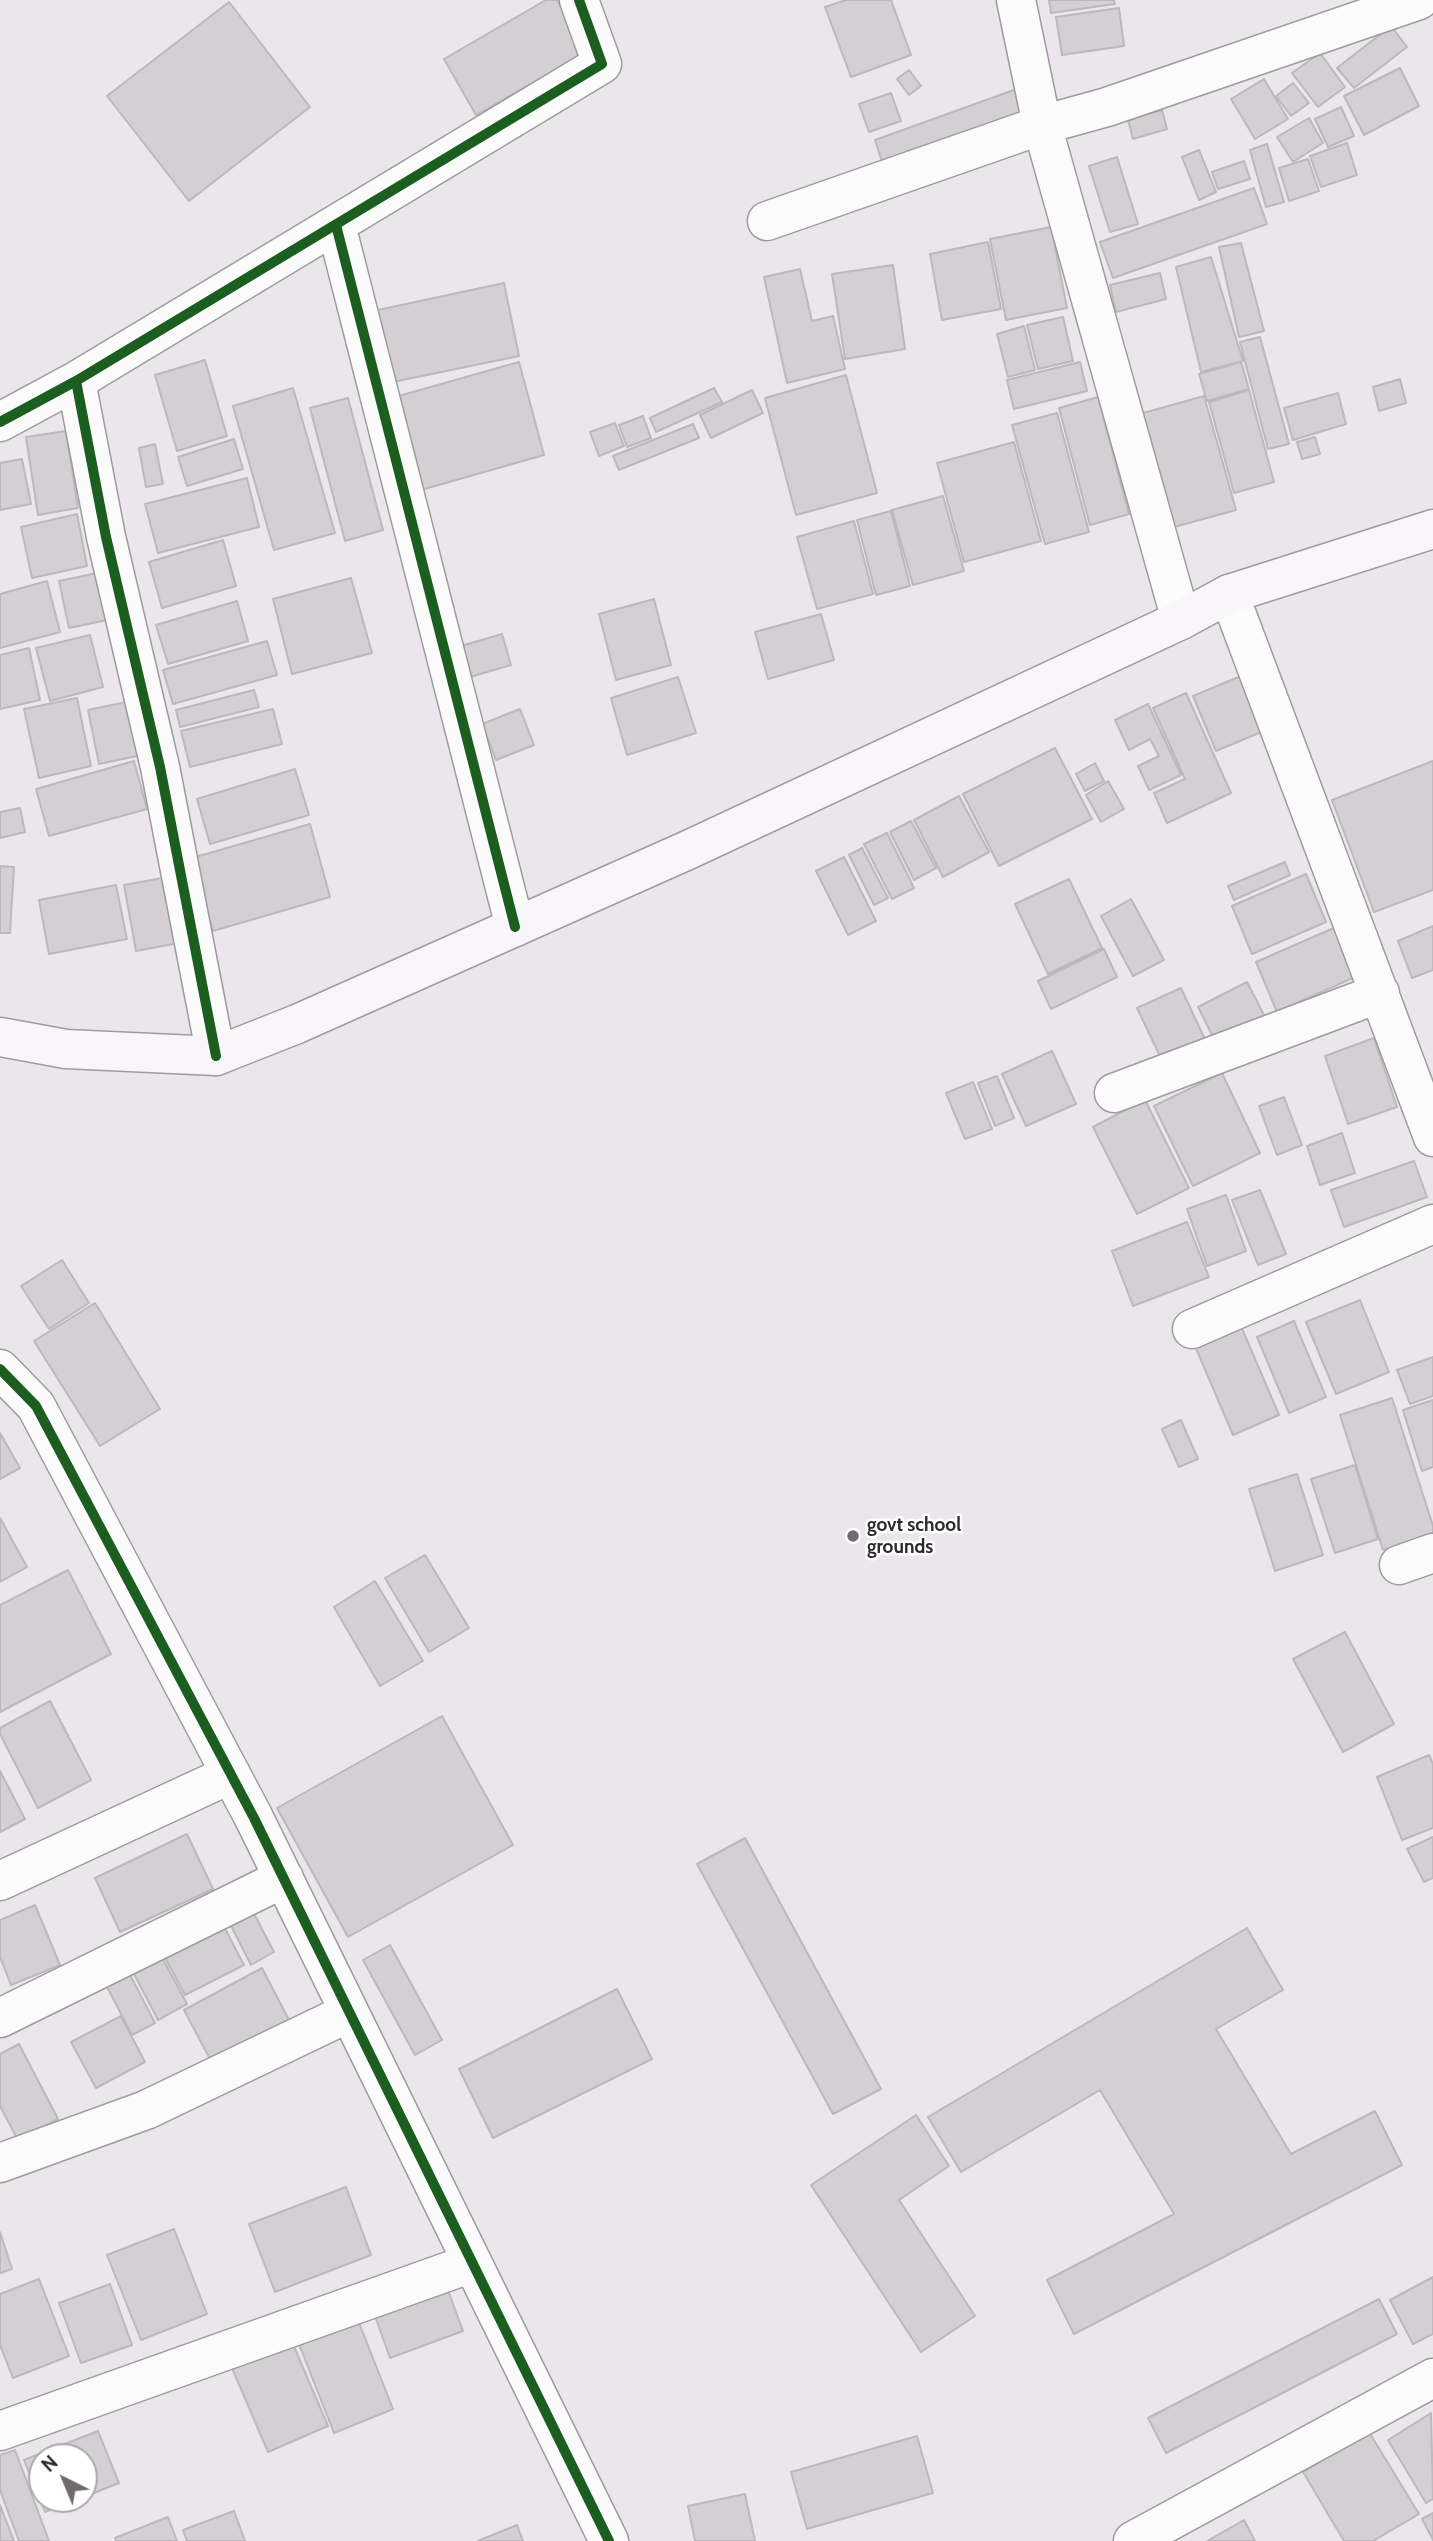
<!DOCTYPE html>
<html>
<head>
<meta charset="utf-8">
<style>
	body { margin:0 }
	#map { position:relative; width:1433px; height:2541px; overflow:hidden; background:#ebe6eb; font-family:Cabin,sans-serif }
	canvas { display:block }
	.north { position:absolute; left:28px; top:2443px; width:70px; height:70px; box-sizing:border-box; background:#fff; border:2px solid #aba9ab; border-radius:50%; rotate:317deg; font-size:19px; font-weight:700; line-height:28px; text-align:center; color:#2c292c }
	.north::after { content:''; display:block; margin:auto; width:24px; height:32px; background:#6f6b6f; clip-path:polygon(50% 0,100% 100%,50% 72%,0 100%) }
</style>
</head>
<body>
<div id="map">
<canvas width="1433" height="2541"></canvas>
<div class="north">N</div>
</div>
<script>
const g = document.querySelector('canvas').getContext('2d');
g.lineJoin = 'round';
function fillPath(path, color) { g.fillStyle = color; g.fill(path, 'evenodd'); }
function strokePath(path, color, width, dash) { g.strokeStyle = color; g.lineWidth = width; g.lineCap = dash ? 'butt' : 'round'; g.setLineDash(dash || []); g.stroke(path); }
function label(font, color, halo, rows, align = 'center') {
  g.font = font + ' Cabin,sans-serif'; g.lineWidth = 5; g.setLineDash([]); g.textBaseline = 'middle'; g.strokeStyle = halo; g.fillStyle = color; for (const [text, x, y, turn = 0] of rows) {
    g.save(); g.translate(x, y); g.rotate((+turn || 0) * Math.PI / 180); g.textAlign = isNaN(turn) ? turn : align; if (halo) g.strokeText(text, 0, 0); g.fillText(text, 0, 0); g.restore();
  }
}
const building = new Path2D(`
	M546,0H557L587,52L476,115L444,59Z
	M846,0H891L911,55L851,77L825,7Z
	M1049,0H1114L1115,4L1051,13Z
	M229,2L310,107L189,201L107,96Z
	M1119,8L1124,46L1062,55L1056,17Z
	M1391,26L1407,47L1354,88L1337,68Z
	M1320,53L1345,87L1318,107L1292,73Z
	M1400,68L1419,106L1364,135L1344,96Z
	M909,70L921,86L909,95L897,79Z
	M1264,79L1288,119L1255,139L1231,99Z
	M1293,83L1309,103L1291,116L1276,96Z
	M1025,86L1034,112L883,165L875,140Z
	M891,93L901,121L869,132L859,104Z
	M1341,107L1354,136L1328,147L1315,119Z
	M1162,110L1167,129L1133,139L1128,120Z
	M1309,118L1323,143L1293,162L1277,137Z
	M1347,143L1357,175L1321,187L1310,156Z
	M1267,144L1284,202L1266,207L1250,150Z
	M1199,150L1216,192L1199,200L1182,157Z
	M1117,157L1138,224L1110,232L1089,166Z
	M1308,159L1319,191L1289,201L1279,168Z
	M1244,161L1250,179L1218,189L1212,172Z
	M1254,188L1267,224L1113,278L1100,242Z
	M1051,227L1067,308L1006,320L990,239Z
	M988,242L1001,309L942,320L930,254Z
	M1241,243L1264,331L1239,337L1219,247Z
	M1211,257L1243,361L1201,372L1176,267Z
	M893,265L905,349L845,359L832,274Z
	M800,269L812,321L833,316L845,369L787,383L764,277Z
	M1160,273L1166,299L1116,312L1110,285Z
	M504,283L519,356L393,382L378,310Z
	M1063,317L1073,361L1038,369L1027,325Z
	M1024,326L1035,370L1008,377L997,334Z
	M1260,337L1289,444L1268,449L1240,342Z
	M205,360L227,436L177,451L155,375Z
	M519,362L544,455L414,492L388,399Z
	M1080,362L1087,391L1014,409L1007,380Z
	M1241,362L1249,389L1207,401L1199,374Z
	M846,375L877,493L796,515L765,398Z
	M1400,379L1406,403L1379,411L1373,387Z
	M293,388L335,533L274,550L233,406Z
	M714,388L722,402L656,432L650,418Z
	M752,390L763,413L711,438L700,415Z
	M1249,390L1274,482L1234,493L1209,402Z
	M1338,393L1346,424L1293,440L1284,408Z
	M1204,396L1236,510L1167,529L1136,415Z
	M1098,397L1129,514L1090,525L1059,408Z
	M348,398L383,530L345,541L310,408Z
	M1057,413L1089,532L1045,544L1012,425Z
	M643,416L651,438L627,447L619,425Z
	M615,423L624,446L599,456L590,432Z
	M693,424L699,438L619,470L613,456Z
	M66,431L78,508L38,515L26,437Z
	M1315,437L1320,454L1302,459L1297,442Z
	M234,439L243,469L187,486L178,457Z
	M1014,442L1041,541L964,562L937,463Z
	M155,444L163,484L146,487L139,448Z
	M22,459L31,504L0,510V463Z
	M247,478L259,527L158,553L145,504Z
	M943,496L964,571L913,585L892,510Z
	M891,511L910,586L876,595L857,520Z
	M77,514L87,566L32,578L21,527Z
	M854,521L873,594L817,609L797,537Z
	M223,540L236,586L162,608L149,562Z
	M102,572L112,619L69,628L59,581Z
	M351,578L372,653L292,674L273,599Z
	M47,581L60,632L0,648V594Z
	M654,599L671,665L616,680L599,614Z
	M237,601L248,641L168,664L156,625Z
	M821,614L834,660L768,679L755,632Z
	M502,634L511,665L470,677L461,646Z
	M90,635L103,687L50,701L36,648Z
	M267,641L277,675L173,704L163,670Z
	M29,648L40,700L0,709V655Z
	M1248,673L1271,728L1216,751L1193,696Z
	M678,677L696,733L627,755L611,698Z
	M254,690L259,707L180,727L176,710Z
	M1186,693L1231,793L1167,823L1154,793L1185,779L1153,708Z
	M77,698L91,766L39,778L24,709Z
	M131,701L142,755L99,764L88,710Z
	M1148,704L1181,775L1149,790L1138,766L1159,756L1150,739L1129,750L1115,720Z
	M273,709L282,744L190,767L181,731Z
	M520,709L534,745L496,760L482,724Z
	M1055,748L1092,819L999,866L963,794Z
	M134,761L147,809L49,836L36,789Z
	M1433,761V890L1374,912L1332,800Z
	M1095,763L1104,781L1085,791L1076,774Z
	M295,769L309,815L210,844L197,799Z
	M1108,781L1124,809L1101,822L1086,795Z
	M959,796L989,852L943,877L914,820Z
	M20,808L25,832L0,838V812Z
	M911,821L936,868L914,880L890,832Z
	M310,824L330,897L213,931L192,858Z
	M887,833L914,888L892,899L864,844Z
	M862,848L888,898L874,905L849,855Z
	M844,857L876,921L848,935L816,871Z
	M1285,862L1290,875L1234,900L1228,886Z
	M0,866L14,867L10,933H0Z
	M1306,874L1326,922L1252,954L1232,906Z
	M168,877L179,943L136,951L124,885Z
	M1069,879L1102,948L1048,974L1015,904Z
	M116,885L127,939L49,954L39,900Z
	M1131,899L1164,960L1133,976L1101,916Z
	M1433,926V970L1412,978L1398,941Z
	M1336,927L1357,976L1277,1012L1256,962Z
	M1104,949L1117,977L1051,1009L1038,981Z
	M1247,982L1266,1019L1217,1045L1198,1007Z
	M1181,988L1209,1048L1166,1069L1137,1008Z
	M1374,1038L1397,1107L1348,1124L1325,1056Z
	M1052,1051L1076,1104L1026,1126L1002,1074Z
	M1222,1073L1260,1153L1193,1186L1154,1106Z
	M997,1076L1014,1118L995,1126L978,1083Z
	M973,1082L992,1129L965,1139L946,1093Z
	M1284,1097L1302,1145L1277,1155L1259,1106Z
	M1145,1100L1189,1188L1137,1214L1093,1127Z
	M1342,1133L1355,1173L1320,1185L1307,1146Z
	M1414,1161L1427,1197L1344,1227L1331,1190Z
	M1260,1190L1286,1254L1258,1265L1232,1200Z
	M1226,1195L1246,1251L1207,1266L1187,1209Z
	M1187,1222L1209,1277L1133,1306L1112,1251Z
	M62,1260L89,1303L49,1329L21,1286Z
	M1360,1300L1389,1372L1336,1394L1306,1322Z
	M95,1303L160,1409L100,1446L34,1341Z
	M1294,1321L1326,1397L1289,1413L1257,1337Z
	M1241,1326L1279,1415L1233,1435L1195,1346Z
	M1433,1357V1396L1410,1404L1397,1370Z
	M1392,1398L1433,1526V1534L1383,1550L1340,1415Z
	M1433,1400V1467L1422,1471L1403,1410Z
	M1181,1420L1198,1459L1179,1467L1162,1429Z
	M0,1433L20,1468L0,1479Z
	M1355,1465L1378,1539L1335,1553L1311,1479Z
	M1297,1474L1323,1555L1275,1571L1249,1489Z
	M0,1518L27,1567L0,1582Z
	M425,1555L469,1628L429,1652L385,1578Z
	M68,1570L111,1654L0,1712V1605Z
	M375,1581L423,1661L380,1686L334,1607Z
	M1345,1632L1394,1724L1343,1752L1293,1659Z
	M50,1701L91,1780L38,1808L0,1734V1728Z
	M442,1716L513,1845L348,1937L277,1808Z
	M1429,1755L1433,1764V1828L1402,1840L1377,1777Z
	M0,1771L25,1819L0,1832Z
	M187,1834L213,1889L120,1932L95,1878Z
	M1433,1837V1878L1424,1882L1407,1849Z
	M745,1838L881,2089L833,2114L697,1864Z
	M35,1905L60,1965L11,1985L0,1957V1920Z
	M250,1906L274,1952L251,1965L227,1918Z
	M220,1919L244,1965L185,1995L161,1950Z
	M1247,1928L1283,1990L1216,2029L1291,2154L1375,2111L1402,2165L1074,2334L1047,2280L1174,2214L1100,2090L961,2172L928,2117Z
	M390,1945L442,2040L415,2055L363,1960Z
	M158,1950L187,2004L158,2020L130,1966Z
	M262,1968L289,2020L211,2061L184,2010Z
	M127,1969L155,2023L132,2035L104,1981Z
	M617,1989L652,2059L493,2138L459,2069Z
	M121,2016L145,2062L96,2088L71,2042Z
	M19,2044L58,2119L18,2140L0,2106V2054Z
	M916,2115L949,2166L899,2200L975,2316L921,2352L811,2185Z
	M346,2187L371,2255L275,2292L249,2224Z
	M174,2229L207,2314L141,2340L107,2255Z
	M0,2232L12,2269L0,2273Z
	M443,2277L463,2331L390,2358L371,2305Z
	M1433,2277V2334L1413,2344L1390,2300Z
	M39,2279L69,2356L13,2378L0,2345V2294Z
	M110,2284L132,2345L81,2363L59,2303Z
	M1379,2299L1397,2334L1166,2453L1148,2418Z
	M354,2310L393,2409L334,2433L295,2334Z
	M289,2335L328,2426L268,2452L229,2361Z
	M1431,2413L1433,2499L1426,2503L1388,2440Z
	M98,2431L119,2483L84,2497V2457H42V2499H78L45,2512L24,2460Z
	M1369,2432L1419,2514L1373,2541H1344L1303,2472Z
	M917,2436L933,2493L807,2529L791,2472Z
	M15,2450L49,2541H19L0,2490V2455Z
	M745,2494L755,2541H695L688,2506Z
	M0,2505L14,2541H0Z
	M234,2511L245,2541H187L183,2530Z
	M1433,2513V2540L1422,2519Z
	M168,2517L177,2541H116L115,2538Z
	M1244,2520L1255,2541H1207Z
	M517,2525L523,2541H478Z`);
const minor = new Path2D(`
	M1016,0L1042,125L1181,620
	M767,221L1042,125L1107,107L1419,0
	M336,225L515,927
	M76,381L106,537L160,767L216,1056
	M0,422L76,381L602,64L579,0
	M1229,594L1433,1137
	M1114,1093L1380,993
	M1192,1329L1433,1224
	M0,1369L36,1406L254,1818L609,2541
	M1399,1565L1433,1553
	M0,1881L231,1774
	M0,2018L284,1878
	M0,2163L146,2110L348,2013
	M0,2431L472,2263
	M1133,2541L1433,2378`);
const secondary = new Path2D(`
	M0,1037L66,1049L216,1056L297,1024L688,850L1181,620L1229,594L1433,529`);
const cycleway = new Path2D(`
	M336,225L515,927
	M76,381L106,537L160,767L216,1056
	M0,422L76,381L602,64L579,0
	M0,1369L36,1406L254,1818L609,2541`);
const markers = [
	[853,1536,7,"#6f6b6f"]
];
const poiNames = [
	["govt school",867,1525],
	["grounds",867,1547]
];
fillPath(building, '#d3cfd3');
strokePath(building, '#bcb8bc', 2);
strokePath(minor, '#9e9b9e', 41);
strokePath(secondary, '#9e9b9e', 41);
strokePath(minor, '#fcfbfc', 38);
strokePath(secondary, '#f9f6f9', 38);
strokePath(cycleway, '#1b5e20', 10);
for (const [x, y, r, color] of markers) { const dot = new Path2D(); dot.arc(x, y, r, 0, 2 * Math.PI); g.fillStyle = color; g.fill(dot); strokePath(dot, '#fff', 2.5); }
label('bold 19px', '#2c292c', '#fff', poiNames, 'left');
</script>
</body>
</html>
